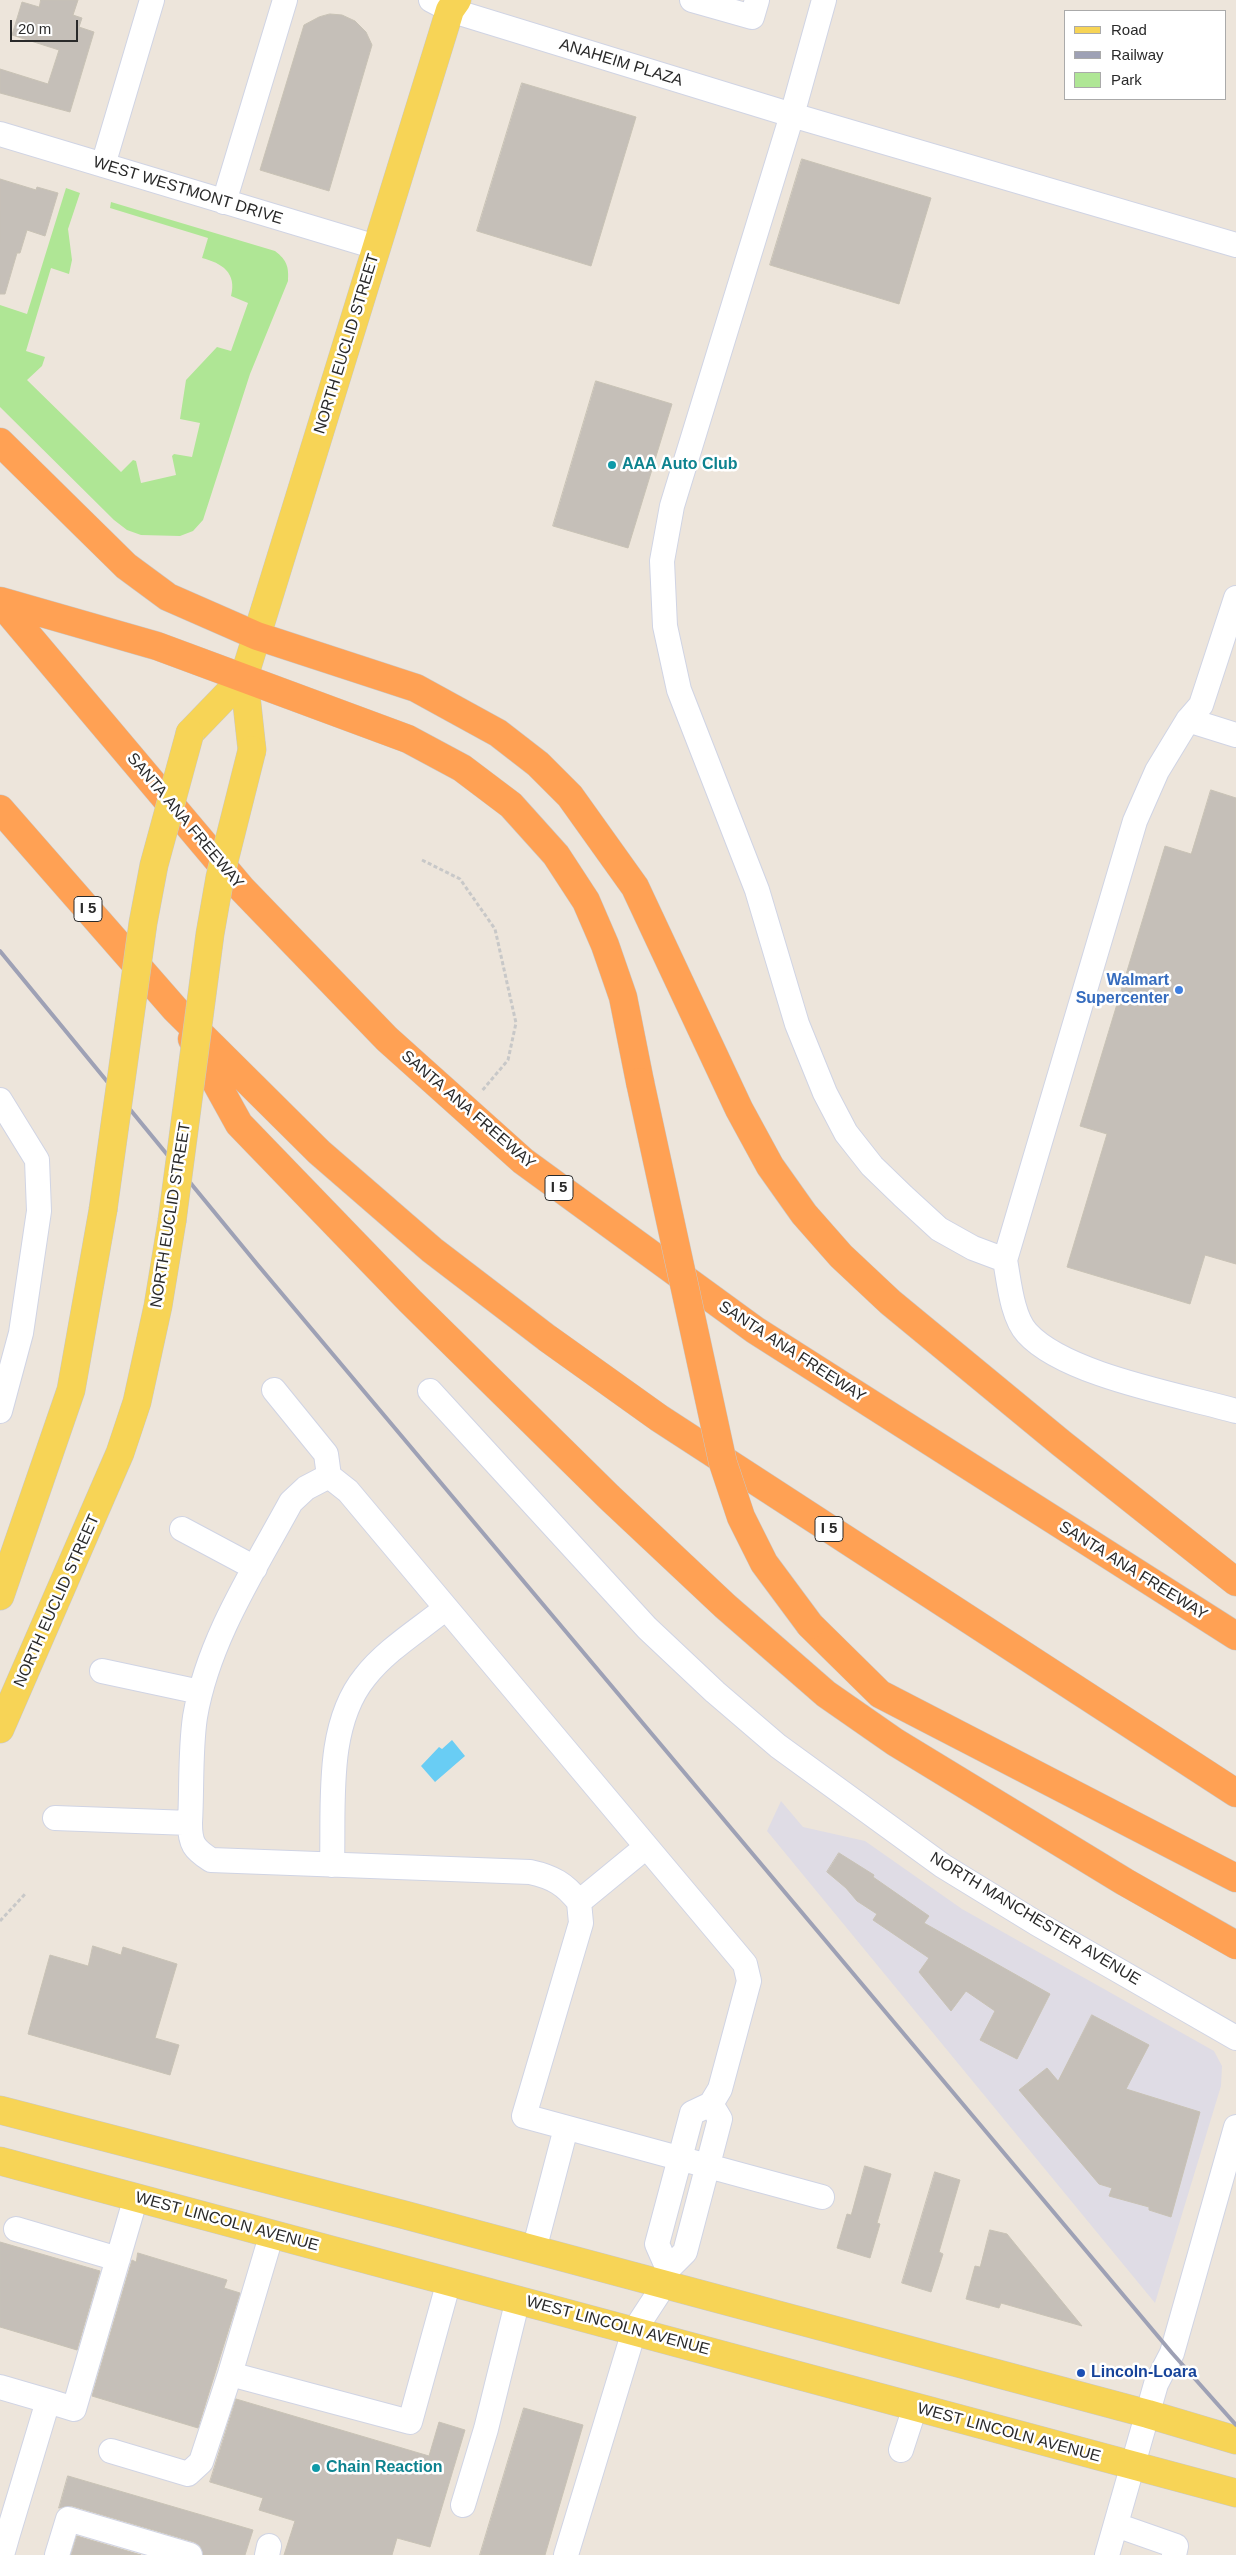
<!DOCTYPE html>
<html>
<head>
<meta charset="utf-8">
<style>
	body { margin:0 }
	#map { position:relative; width:1236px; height:2555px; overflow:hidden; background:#ede5db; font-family:Helvetica,sans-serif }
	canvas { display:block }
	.legend { position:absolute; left:1064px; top:10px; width:162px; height:90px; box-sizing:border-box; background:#fff; border:1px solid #aaa; margin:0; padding:6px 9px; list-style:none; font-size:15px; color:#2a2a2a }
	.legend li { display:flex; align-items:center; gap:10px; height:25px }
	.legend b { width:25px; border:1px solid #aaa }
	.scale { position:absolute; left:10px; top:20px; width:68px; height:22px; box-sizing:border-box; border:2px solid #2a2a2a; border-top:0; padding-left:6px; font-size:15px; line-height:18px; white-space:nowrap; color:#2a2a2a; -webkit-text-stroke:4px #fff; paint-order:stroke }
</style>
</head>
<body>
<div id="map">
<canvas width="1236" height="2555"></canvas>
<ul class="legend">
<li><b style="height:6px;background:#f7d456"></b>Road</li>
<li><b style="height:6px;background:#9ea1b5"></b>Railway</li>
<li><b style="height:14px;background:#afe695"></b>Park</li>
</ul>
<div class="scale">20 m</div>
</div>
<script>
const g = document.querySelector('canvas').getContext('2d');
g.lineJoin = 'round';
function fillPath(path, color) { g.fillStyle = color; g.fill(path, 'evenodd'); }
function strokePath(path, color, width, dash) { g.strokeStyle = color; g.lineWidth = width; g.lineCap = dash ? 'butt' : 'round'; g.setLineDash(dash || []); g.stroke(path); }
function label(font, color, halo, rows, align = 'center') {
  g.font = font + ' Helvetica,sans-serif'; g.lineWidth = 5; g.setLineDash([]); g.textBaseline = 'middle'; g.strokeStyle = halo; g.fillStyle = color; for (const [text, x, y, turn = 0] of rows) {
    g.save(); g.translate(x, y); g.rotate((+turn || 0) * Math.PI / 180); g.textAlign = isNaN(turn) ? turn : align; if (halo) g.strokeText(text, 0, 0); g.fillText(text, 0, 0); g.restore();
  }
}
const industrial = new Path2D(`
	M781,1801L803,1827L865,1841L962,1909L1214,2051L1222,2066L1221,2086L1155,2303L767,1831Z`);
const green = new Path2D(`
	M66,188L80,193L68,229L72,260L69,274L51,268L26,351L45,357L42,366L27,380L121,472L133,460L136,461L141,483L176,475L172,456L174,454L192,457L200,423L180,419L186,380L217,347L231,351L248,303L231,296C237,273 222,263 202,258L208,238L110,208L111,202L275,251C287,260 289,267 288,281L250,374L203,520L193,531L180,536L141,535L127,530L114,520L0,407V305L27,314Z`);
const water = new Path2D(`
	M452,1740L465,1756L435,1782L421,1766L439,1747L442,1749Z`);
const building = new Path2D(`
	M41,0H78L73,15L82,18L79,27L94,32L70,112L0,93V69L48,84L59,50L12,35L22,2L39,7Z
	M330,14L342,15L355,21L366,32L372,45L329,191L260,170L304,25L319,17Z
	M522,83L636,117L591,266L477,231Z
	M802,159L931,198L899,304L770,265Z
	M0,179L36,190L37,187L58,193L45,236L27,230L20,253H17L5,294H0Z
	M596,381L672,404L628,548L553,526Z
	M1211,790L1236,798V1264L1205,1255L1190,1304L1067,1267L1107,1134L1080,1126L1165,846L1191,854Z
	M839,1853L874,1875L873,1877L929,1916L924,1923L1050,1994L1017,2059L980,2040L995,2011L966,1991L951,2011L919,1972L929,1958L873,1920L877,1914L857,1901L846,1888L827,1872Z
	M93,1946L121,1955L123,1947L177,1964L155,2038L179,2045L170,2075L28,2034L50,1955L88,1966Z
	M1092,2015L1149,2045L1126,2089L1200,2112L1171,2217L1149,2210V2207L1109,2196L1112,2188L1099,2184L1019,2090L1047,2068L1058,2081Z
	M865,2166L891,2174L877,2223L880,2224L870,2258L837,2248L847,2214L851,2215Z
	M935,2172L960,2180L939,2252L943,2254L931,2292L902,2283Z
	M990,2230L1007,2234L1082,2326L1001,2303L999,2308L966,2299L975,2266L980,2267Z
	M0,2242L100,2271L77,2350L0,2327Z
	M138,2253L227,2280L224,2288L240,2293L198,2428L92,2396L132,2260L136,2262Z
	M236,2399L429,2456L439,2422L465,2430L430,2547L397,2538L392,2555H284L295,2521L259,2510L263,2498L210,2482Z
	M524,2408L583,2425L545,2555H480Z
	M68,2476L253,2530L245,2555H203L200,2546L194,2542L72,2506L59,2508Z
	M77,2536L141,2555H71Z`);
const path = new Path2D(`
	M422,860L460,879L495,929L516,1023L508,1060L481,1092
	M0,1921L25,1894`);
const minor = new Path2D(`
	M431,0L450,10L792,115L1236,245
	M692,0L752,17L757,0
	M824,0L792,115L672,506L662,561L665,626L679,690L757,890L797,1024L825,1093L846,1133L872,1166L903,1196L939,1229L973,1248L1005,1260
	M0,134L376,247
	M103,165L152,0
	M224,202L285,0
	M1236,598L1201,705L1188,720L1157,771L1135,821L1005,1260C1009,1281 1012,1317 1027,1333C1065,1375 1180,1395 1236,1411
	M1188,720L1236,735
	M0,1100L37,1160L39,1211L21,1333L0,1411
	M274,1390L326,1454L329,1476L348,1491L745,1964L749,1981L720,2089L711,2104
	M430,1391L647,1628L715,1692L778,1746L943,1866L1036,1923L1236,2038
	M329,1476L306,1488L291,1502C254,1570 208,1640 195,1717C190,1751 192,1788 190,1823C190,1844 194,1849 211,1860L530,1872C553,1877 565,1884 579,1902
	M182,1529L255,1568
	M102,1671L200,1692
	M55,1818L190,1823
	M646,1847L579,1902L581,1923L524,2116L822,2197
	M332,1865C334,1805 325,1726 365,1677C386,1650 419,1630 446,1608
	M16,2229L118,2259
	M272,2233L230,2374L410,2422L449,2281
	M534,2250L566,2128
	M0,2387L48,2401
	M901,2450L915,2407
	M111,2451L188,2474L201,2462L230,2374
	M463,2505L486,2429L518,2299
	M1116,2525L1176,2546L1174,2555
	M0,2532L8,2534L48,2401L74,2409L136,2197
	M2,2555L8,2534
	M57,2555L68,2519L190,2555
	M267,2555L269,2546
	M566,2555L634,2331L664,2285L668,2269L685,2252L720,2119L711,2104L692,2113L657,2244L668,2269
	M1107,2555L1156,2384L1172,2353L1236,2127`);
const major = new Path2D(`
	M190,733L244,677
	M252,750L244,677L450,10L457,0
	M0,1596L71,1390L103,1210
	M0,1729L120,1453L137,1402L158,1306L172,1221
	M0,2110L405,2215L1148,2414L1236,2440
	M0,2161L1236,2493`);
const highway = new Path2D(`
	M0,442L126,566L168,597L257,636L416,688L498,733L538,764L570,796L635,887L739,1109L770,1166L804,1214L841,1256L890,1302L1061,1443L1236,1582
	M0,601L157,646L408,739L462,768L511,805L556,855L586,901L605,945L623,997L640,1082
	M0,602L242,889L387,1039L523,1161L755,1330L1236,1636
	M0,809L175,1009L319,1152L432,1250L547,1338L659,1418L1236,1793
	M192,1039L239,1124L410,1301L609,1497L725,1606L826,1694L895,1742L1125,1882L1236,1945
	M810,1625L880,1694L1236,1878`);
const rail = new Path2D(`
	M0,951L257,1264L1172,2353L1236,2425`);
const majorBridge = new Path2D(`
	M103,1210L143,923L154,865L190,733
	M172,1221L210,934L220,877L252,750`);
const highwayBridge = new Path2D(`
	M640,1082L723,1463L741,1517L764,1563L810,1625`);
const markers = [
	[612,465,5,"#0f9aa8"],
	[1179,990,5,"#3f7fe0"],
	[1081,2373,5,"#1a4fb4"],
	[316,2468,5,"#0f9aa8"]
];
const shields = [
	[88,909,28],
	[559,1188,28],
	[829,1529,28]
];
const shieldNames = [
	["I 5",88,909],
	["I 5",559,1188],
	["I 5",829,1529]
];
const streetNames = [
	["ANAHEIM PLAZA",621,63,17],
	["WEST WESTMONT DRIVE",188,191,17],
	["NORTH EUCLID STREET",347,344,-73],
	["SANTA ANA FREEWAY",185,821,50],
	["SANTA ANA FREEWAY",468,1110,41],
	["NORTH EUCLID STREET",171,1215,-81],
	["SANTA ANA FREEWAY",792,1352,33],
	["SANTA ANA FREEWAY",1133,1571,32],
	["NORTH EUCLID STREET",57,1601,-66],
	["NORTH MANCHESTER AVENUE",1035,1919,31],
	["WEST LINCOLN AVENUE",227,2222,15],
	["WEST LINCOLN AVENUE",618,2326,15],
	["WEST LINCOLN AVENUE",1009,2433,15]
];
const cultureNames = [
	["AAA Auto Club",622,465],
	["Chain Reaction",326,2468]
];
const shopNames = [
	["Walmart",1169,981],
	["Supercenter",1169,999]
];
const transitNames = [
	["Lincoln-Loara",1091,2373]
];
fillPath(industrial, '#dfdce5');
fillPath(green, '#afe695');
fillPath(water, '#69cdf4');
fillPath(building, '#c5bfb8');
strokePath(building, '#c8c2b5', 1);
strokePath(minor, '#d0d4e4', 26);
strokePath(major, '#c8c8c8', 29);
strokePath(highway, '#c8c8c8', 29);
strokePath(path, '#c8c8c8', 3, [4, 2.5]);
strokePath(minor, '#fff', 24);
strokePath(major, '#f7d456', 28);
strokePath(highway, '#ffa154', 28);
strokePath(rail, '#9ea1b5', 4);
strokePath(majorBridge, '#c8c8c8', 29, []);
strokePath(highwayBridge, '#c8c8c8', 29, []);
strokePath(majorBridge, '#f7d456', 28);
strokePath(highwayBridge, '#ffa154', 28);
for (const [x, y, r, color] of markers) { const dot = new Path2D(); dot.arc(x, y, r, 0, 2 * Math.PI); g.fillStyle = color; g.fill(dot); strokePath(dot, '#fff', 2); }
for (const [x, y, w] of shields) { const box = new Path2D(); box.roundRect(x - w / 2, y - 12.5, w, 25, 4); g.fillStyle = '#fff'; g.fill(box); strokePath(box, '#2a2a2a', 1); }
label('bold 15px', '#2a2a2a', null, shieldNames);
label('16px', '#2a2a2a', '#fff', streetNames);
label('bold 16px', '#0d838f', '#fff', cultureNames, 'left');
label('bold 16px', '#366cbe', '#fff', shopNames, 'right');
label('bold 16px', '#164399', '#fff', transitNames, 'left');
</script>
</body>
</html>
